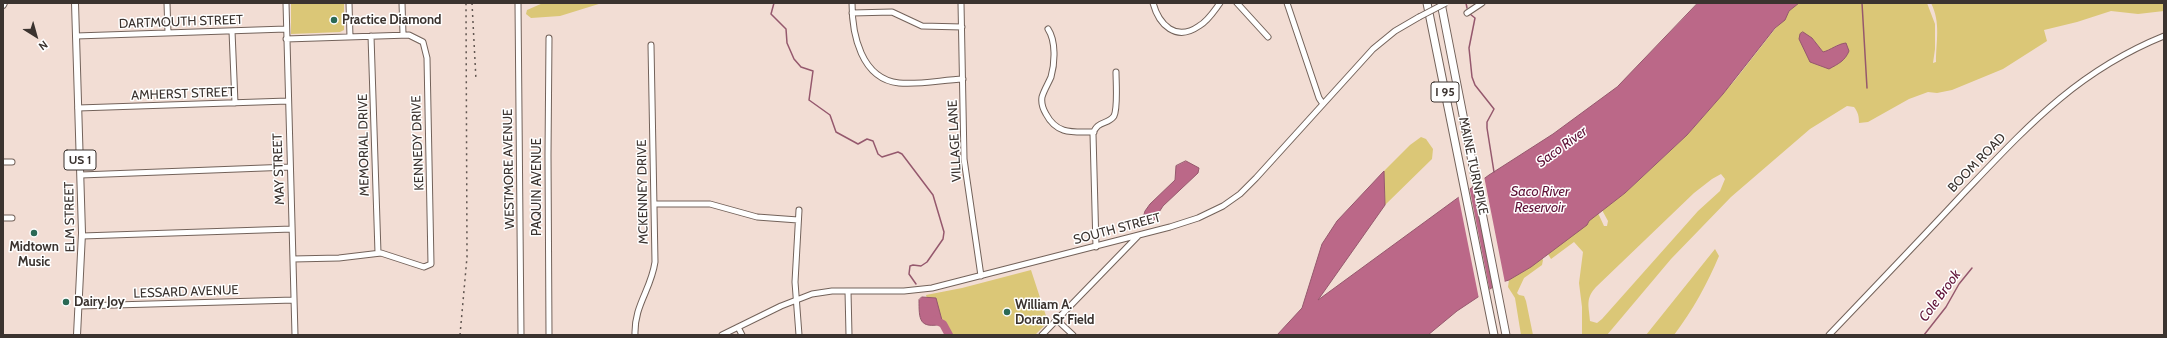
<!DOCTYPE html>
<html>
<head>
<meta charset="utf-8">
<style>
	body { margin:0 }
	#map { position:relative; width:2167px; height:338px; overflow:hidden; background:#f2ddd4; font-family:Cabin,sans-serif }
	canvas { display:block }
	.frame { position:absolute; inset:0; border:4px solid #3b332f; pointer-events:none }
	.north { position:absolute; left:16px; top:16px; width:40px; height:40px; -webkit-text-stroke:3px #fff; paint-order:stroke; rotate:143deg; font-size:11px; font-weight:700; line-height:16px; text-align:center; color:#3b332f }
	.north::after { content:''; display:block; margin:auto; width:14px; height:18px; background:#3b332f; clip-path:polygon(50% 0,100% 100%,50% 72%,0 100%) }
</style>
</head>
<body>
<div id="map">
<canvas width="2167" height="338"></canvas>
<div class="frame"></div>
<div class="north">N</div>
</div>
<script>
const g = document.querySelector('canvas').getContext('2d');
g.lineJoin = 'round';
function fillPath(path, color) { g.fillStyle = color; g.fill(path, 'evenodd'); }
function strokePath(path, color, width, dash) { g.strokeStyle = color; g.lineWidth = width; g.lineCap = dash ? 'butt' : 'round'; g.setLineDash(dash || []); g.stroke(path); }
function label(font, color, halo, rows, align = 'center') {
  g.font = font + ' Cabin,sans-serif'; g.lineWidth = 3; g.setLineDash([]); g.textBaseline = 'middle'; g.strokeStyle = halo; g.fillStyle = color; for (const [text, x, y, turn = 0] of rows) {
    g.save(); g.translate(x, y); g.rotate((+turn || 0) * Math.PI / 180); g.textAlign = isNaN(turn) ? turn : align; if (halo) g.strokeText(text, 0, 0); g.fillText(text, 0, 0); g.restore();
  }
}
const green = new Path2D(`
	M291,3H344V30L340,32L291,34Z
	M543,3H602L560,16L531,18L526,14L527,10Z
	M1799,3H1927L1935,24V49L1933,63L1936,62C1936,41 1941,23 1931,3H2164V11L2138,14L2111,11L2077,22L2044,30L2047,41L2003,69L1952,90L1937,93L1928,92L1909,99L1868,122L1859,123C1859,116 1858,112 1854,107L1847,106L1810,129L1731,197L1671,259L1607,335H1582V307L1579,283L1583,252L1574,242L1551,259L1548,254L1598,213L1604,226H1607L1608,221L1602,210L1625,193L1687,135L1735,80L1789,11ZM1812,38L1823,52L1828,51L1839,44L1821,66ZM1721,174L1725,179L1720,191L1698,211L1602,319L1597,323L1590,321C1589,306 1585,299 1596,287L1694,193L1712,179Z
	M1421,137L1426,139L1433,149L1432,159L1385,205L1384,171L1410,145Z
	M1715,249L1719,256C1707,284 1693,310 1674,335H1646Z
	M1542,258L1543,260L1542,265L1524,278L1517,293L1519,295L1524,296L1526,301L1533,335H1521L1515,298L1508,287L1509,280Z
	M1031,270L1048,322L1035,335H951L946,322L933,318L926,295L962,288Z`);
const water = new Path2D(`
	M1698,3H1799L1789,11L1785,20L1775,28L1723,94L1687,135L1625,193L1589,221L1587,225L1531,267L1509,280L1499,283L1457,311L1428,335H1277L1302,308L1322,244L1337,221L1384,171L1385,205L1318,300L1489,175L1553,134L1617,87Z
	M1803,32L1812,38L1823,52C1831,50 1837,44 1846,43L1849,51C1845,61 1838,64 1829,69L1810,62L1799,39L1800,34Z
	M1186,161L1199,168L1198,173L1163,206L1152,223L1140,228L1145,211L1150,204L1175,180L1176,166Z
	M922,297L936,298L943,324C919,329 919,320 919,300Z`);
const pier = new Path2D(`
	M1484,176L1505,283L1494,289L1473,184Z
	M1469,186L1490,292L1479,299L1458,194Z`);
const stream = new Path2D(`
	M774,3L771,14L786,29L787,43L794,59L801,67L813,71L809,100L830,115L836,132L858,144L867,139L873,141L878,154L882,157L898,152L902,154L933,195L944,232L943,239L927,262L921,266L913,265L910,266L909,274L916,284
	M1466,3L1467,8
	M1862,3L1867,88
	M1470,14L1475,18L1469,48L1472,77L1475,85L1494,109L1487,122V128L1494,172
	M1924,335L1946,307L1959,284L1972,268`);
const river = new Path2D(`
	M935,320L943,324L949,335`);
const minor = new Path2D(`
	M167,3L168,33
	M286,3L295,335
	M349,3L350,37
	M402,3L403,34
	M518,3L521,335
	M852,3C852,34 861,79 899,83C919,85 942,80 963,79
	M961,3L964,159L981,276
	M1153,3C1159,25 1176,42 1199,26C1208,21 1214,11 1220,3
	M1237,3L1268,37
	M1287,3L1319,98L1323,104
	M852,13L892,12L922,26L962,27
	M1467,13L1482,3
	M1048,29C1056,41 1055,63 1051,77C1048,84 1044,90 1042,97C1041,103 1043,109 1046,114C1057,135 1073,132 1094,132
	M232,31L235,103
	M76,36L286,29
	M371,36L378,253
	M286,39L409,35L423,42L427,58L431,264L424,267L381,253L339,258L293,259
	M78,108L288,101
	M3,162H12
	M81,175L290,167
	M655,204H710L757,217L798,220
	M799,210L795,282L799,335
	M3,218H12
	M82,236L292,229
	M1096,247L1093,134C1097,120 1108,125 1114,116C1118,108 1116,82 1116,72
	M848,291L849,335
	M79,306L294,300
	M1057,320L1073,335
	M738,327L742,335
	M549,335L548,155L549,38
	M635,335C634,305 651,290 655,262L651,45
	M722,335L781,306L812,294L832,291H904L932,288L1170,227L1198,218L1223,206L1240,194L1256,178L1373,49L1395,31L1419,17
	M1042,335L1138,236
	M1829,335C1873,289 1917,243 1960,197C2025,129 2075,72 2164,36`);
const major = new Path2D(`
	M75,3L82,233L77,335
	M3,5L4,3`);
const highway = new Path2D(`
	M1427,3L1494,335
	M1441,3L1506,335`);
const rail = new Path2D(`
	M472,3L476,80
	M460,335L467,257L466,3`);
const minorBridge = new Path2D(`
	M1419,17L1446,3`);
const markers = [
	[334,20,4,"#2b6955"],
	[34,233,4,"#2b6955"],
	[66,302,4,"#2b6955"],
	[1007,312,4,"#2b6955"]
];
const shields = [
	[1445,92,28],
	[80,160,32]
];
const shieldNames = [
	["I 95",1445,92],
	["US 1",80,160]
];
const poiNames = [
	["Practice Diamond",342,20],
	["Midtown",34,247,"center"],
	["Music",34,262,"center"],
	["Dairy Joy",74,302],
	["William A.",1015,305],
	["Doran Sr Field",1015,320]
];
const streetNames = [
	["DARTMOUTH STREET",181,22,-2],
	["AMHERST STREET",183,94,-2],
	["VILLAGE LANE",955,141,-93],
	["KENNEDY DRIVE",418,143,-92],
	["MEMORIAL DRIVE",364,145,-91],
	["BOOM ROAD",1977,163,-46],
	["MAINE TURNPIKE",1473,166,78],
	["MAY STREET",279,169,-92],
	["WESTMORE AVENUE",509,169,-91],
	["PAQUIN AVENUE",537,187,-90],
	["MCKENNEY DRIVE",643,192,-91],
	["ELM STREET",70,217,-91],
	["SOUTH STREET",1117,229,-15],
	["LESSARD AVENUE",186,292,-2]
];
const waterNames = [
	["Saco River",1562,147,-36],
	["Saco River",1540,192],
	["Reservoir",1540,208],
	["Cole Brook",1940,296,-54]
];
fillPath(green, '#dbc777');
fillPath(water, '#bb6888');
strokePath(water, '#95586d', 1);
fillPath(pier, '#f2ddd4');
strokePath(stream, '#95586d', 1.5);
strokePath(river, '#bb6888', 8);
strokePath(minor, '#73625a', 7);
strokePath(major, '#73625a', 8);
strokePath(highway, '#73625a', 9);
strokePath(minor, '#fff', 5);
strokePath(major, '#fff', 6);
strokePath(highway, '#fff', 7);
strokePath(rail, '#615651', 1.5, [2, 4]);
strokePath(minorBridge, '#73625a', 7, []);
strokePath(minorBridge, '#fff', 5);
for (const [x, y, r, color] of markers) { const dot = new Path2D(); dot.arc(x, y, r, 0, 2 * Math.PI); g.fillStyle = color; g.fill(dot); strokePath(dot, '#fff', 1.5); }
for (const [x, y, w] of shields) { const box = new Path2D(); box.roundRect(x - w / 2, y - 10, w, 20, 3); g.fillStyle = '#fff'; g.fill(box); strokePath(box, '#3b332f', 1); }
label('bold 12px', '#3b332f', null, shieldNames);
label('bold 13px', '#3b332f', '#fff', poiNames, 'left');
label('13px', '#3b332f', '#fff', streetNames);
label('italic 14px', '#5f1237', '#fff', waterNames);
</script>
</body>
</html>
